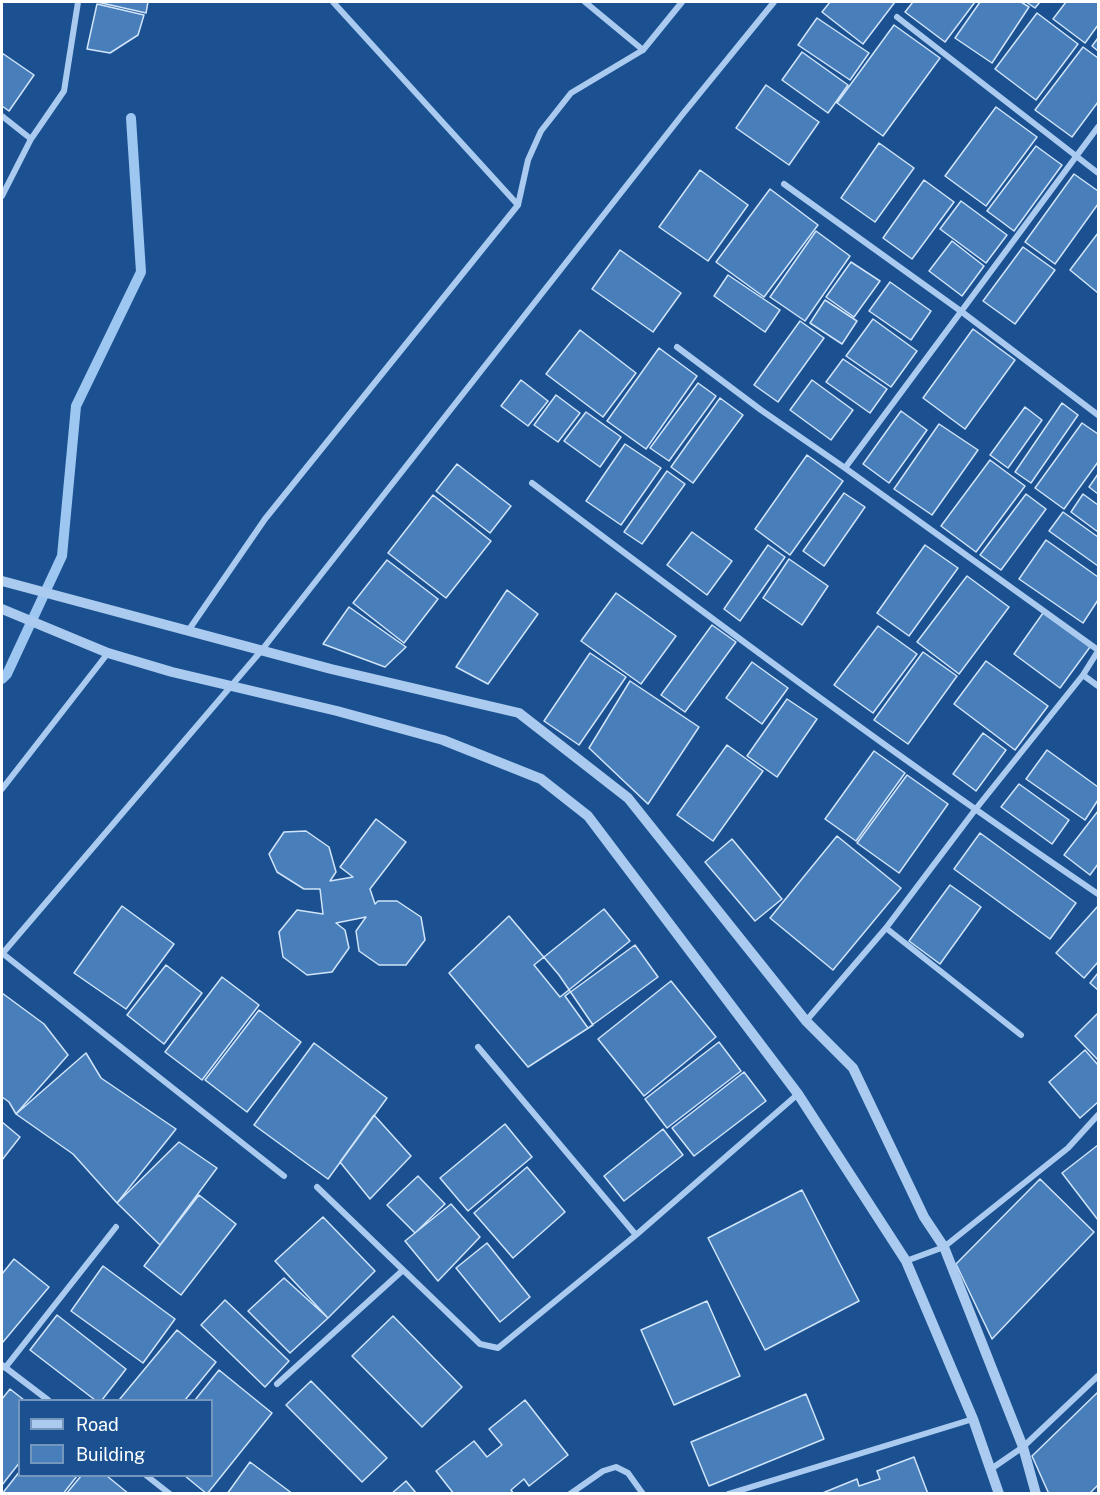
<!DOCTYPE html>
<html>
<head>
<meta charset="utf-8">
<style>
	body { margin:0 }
	#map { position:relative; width:1100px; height:1495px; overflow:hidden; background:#1b5191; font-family:"Public Sans",sans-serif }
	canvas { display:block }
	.frame { position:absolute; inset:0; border:3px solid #fff; pointer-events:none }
	.legend { position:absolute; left:18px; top:1399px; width:195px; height:78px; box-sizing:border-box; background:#1b5191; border:2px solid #7697bd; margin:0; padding:8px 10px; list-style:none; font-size:18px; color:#fff }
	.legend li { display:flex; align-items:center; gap:12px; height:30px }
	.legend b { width:30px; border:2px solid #7697bd }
</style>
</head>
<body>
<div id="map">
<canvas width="1100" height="1495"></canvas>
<div class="frame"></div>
<ul class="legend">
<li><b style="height:8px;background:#aacbef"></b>Road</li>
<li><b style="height:16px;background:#487eba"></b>Building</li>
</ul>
</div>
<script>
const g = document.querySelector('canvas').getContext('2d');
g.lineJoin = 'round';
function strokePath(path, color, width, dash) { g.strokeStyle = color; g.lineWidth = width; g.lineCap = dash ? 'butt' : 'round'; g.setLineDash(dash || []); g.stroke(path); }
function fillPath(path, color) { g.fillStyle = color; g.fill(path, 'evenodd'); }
const stream = new Path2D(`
	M2,679L7,674L62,556L76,406L141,272L131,118`);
const building = new Path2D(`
	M97,2H148L146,13Z
	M830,2H895L863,44L822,12Z
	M913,2H975L945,42L905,12Z
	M980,2H1021L1029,7L992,63L955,38Z
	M1026,2H1040L1035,8Z
	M1066,2H1098V25L1085,43L1053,19Z
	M97,4L144,15L138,35L110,53L87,49Z
	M1037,13L1078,44L1036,100L995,69Z
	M817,18L869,53L850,80L798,45Z
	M894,25L940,58L883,136L837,103Z
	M1098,38V51L1092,46Z
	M1083,47L1098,58V102L1072,137L1035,110Z
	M802,52L848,85L828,113L782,80Z
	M2,53L34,75L9,111L2,106Z
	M766,85L819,122L789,165L736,128Z
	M996,107L1037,137L986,206L945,176Z
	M879,143L914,168L875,222L841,198Z
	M1036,146L1062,165L1014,231L987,211Z
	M700,170L748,205L708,261L659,227Z
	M1074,174L1098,191V204L1055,264L1025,242Z
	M924,180L954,202L912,259L883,238Z
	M770,189L818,225L764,297L716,262Z
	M961,201L1007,235L986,263L940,229Z
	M816,231L850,256L805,321L770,297Z
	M1098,233V293L1070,270Z
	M952,241L984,266L962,296L929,271Z
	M1023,247L1055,270L1015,324L983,301Z
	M620,250L681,293L653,332L592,289Z
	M851,262L880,281L854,317L826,297Z
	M728,275L780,310L765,332L714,296Z
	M890,282L931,311L911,340L869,311Z
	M825,300L857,321L842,344L810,323Z
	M873,319L917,351L891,387L846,356Z
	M800,321L824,338L778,402L754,385Z
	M973,329L1015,360L965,429L923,398Z
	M580,330L636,373L603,417L546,374Z
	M659,348L697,376L646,449L607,421Z
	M843,359L887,389L870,413L826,382Z
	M521,380L548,401L528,426L501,406Z
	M812,380L853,410L831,440L790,410Z
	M698,383L716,396L669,461L650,448Z
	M556,395L580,413L558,442L534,425Z
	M720,398L743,415L693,483L671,467Z
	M1062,403L1078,415L1031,483L1015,472Z
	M1025,407L1042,420L1008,468L990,455Z
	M901,411L927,430L889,483L863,464Z
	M586,412L621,437L600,467L564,441Z
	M1082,423L1098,434V462L1064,509L1035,488Z
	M939,424L978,450L932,515L894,489Z
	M625,444L661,468L621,525L586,501Z
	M807,455L843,481L790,555L755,529Z
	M990,460L1025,486L976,552L941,526Z
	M457,464L511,506L490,533L436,491Z
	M667,471L685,484L642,544L624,532Z
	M1098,474V494L1089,487Z
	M844,493L865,507L824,566L803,551Z
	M1026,494L1046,509L1001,570L980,555Z
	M1083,494L1098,505V532L1071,512Z
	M433,495L491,541L446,598L388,553Z
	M1063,512L1098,537V566L1049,531Z
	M692,532L732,561L707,595L667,565Z
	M1046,540L1098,577V600L1083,623L1019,579Z
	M768,545L785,557L740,621L724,609Z
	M925,545L958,568L909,636L877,613Z
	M789,559L828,586L802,625L763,598Z
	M387,560L438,599L404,643L353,603Z
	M967,576L1009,607L959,674L917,642Z
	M507,590L538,614L488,684L456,667Z
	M616,593L676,636L641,684L581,641Z
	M349,607L406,647L385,667L323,644Z
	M1043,613L1090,647L1060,688L1014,654Z
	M712,625L736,642L685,712L661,695Z
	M878,626L917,654L873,713L834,685Z
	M923,652L957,676L908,744L874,720Z
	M590,653L626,677L579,745L544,721Z
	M986,661L1048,706L1015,750L954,704Z
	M752,662L788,688L762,724L726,698Z
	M630,681L699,727L648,804L589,748Z
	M787,699L817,719L777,777L747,756Z
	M983,733L1006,750L976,791L953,774Z
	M727,745L763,771L713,841L677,815Z
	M1047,750L1098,787V800L1085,820L1026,779Z
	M874,751L905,773L856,841L825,819Z
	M907,775L948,804L899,873L857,843Z
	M1019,784L1069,820L1052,844L1001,807Z
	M1098,811V864L1090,875L1064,855Z
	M376,819L406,842L370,889L375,904L378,901H397L421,917L425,940L406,965H379L359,951L356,931L366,917L336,923L345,930L349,948L332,972L307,975L283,957L279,932L297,910L323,914L320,889H304L277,872L269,854L284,832L306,831L329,847L336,872L330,881L353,877L340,867Z
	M980,833L1076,903L1050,939L954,869Z
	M837,836L901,888L833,970L770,918Z
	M732,839L782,899L755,921L705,862Z
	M950,885L981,907L940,964L909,941Z
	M122,906L174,944L126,1009L74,973Z
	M1098,906V962L1084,978L1056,953Z
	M604,909L630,941L560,997L534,965Z
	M509,916L559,975L593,1025L528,1067L449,973Z
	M635,945L658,977L588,1028L565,996Z
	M166,965L202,993L164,1044L127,1015Z
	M1098,973V990L1090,983Z
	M222,977L259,1005L202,1080L165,1052Z
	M671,981L716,1037L644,1096L598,1039Z
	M2,993L44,1024L68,1055L16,1114L9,1102L2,1097Z
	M259,1010L301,1042L247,1112L205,1080Z
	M1098,1013V1060L1075,1036Z
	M719,1042L741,1071L667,1128L645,1099Z
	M314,1043L387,1098L328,1179L254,1125Z
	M1085,1050L1098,1065V1102L1080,1118L1049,1082Z
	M86,1053L101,1078L176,1129L117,1203L73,1154L16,1114Z
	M744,1072L766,1101L694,1156L672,1128Z
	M374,1115L411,1156L370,1199L340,1162Z
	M2,1122L20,1137L2,1160Z
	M505,1124L532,1157L468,1211L440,1178Z
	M663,1129L683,1155L624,1201L604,1176Z
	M179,1142L217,1168L160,1245L117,1203Z
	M1098,1145V1220L1062,1173Z
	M527,1167L565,1212L513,1258L474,1213Z
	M418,1176L445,1204L415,1233L387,1205Z
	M1040,1179L1094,1232L992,1339L956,1264Z
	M802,1190L859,1301L765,1350L708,1238Z
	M199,1195L236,1224L181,1295L144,1266Z
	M451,1204L480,1237L438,1281L405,1241Z
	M323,1217L375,1271L328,1318L275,1261Z
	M487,1243L530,1297L500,1322L456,1268Z
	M14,1259L49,1287L3,1342L2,1340V1274Z
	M103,1266L175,1319L143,1363L71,1311Z
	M284,1278L328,1318L290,1353L248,1311Z
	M225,1300L289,1361L265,1387L201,1325Z
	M707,1301L740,1376L674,1405L641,1330Z
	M57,1315L126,1369L102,1400H95L30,1350Z
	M393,1316L462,1387L422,1427L352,1356Z
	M177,1330L216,1362L185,1400H119Z
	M219,1370L272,1413L207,1494L185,1476H212V1400H195Z
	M311,1381L387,1458L362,1482L286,1405Z
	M10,1389L24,1400H20V1462L2,1485V1399Z
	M1098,1392V1485L1089,1494H1049L1032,1456Z
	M806,1394L824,1439L709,1486L691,1442Z
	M525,1400L568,1455L529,1486L524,1479L511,1490L514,1494H454L436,1471L474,1441L487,1457L502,1445L489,1429Z
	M914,1457L928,1494H820L857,1479L859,1486L880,1479L877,1471Z
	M250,1462L293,1494H227Z
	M20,1471V1476H77L63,1494H2Z
	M81,1476H107L129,1494H66Z
	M406,1481L417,1494H391Z`);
const minor = new Path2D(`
	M333,2L518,205
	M585,2L643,50
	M897,17L1098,173
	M2,116L31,139
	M784,184L962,312L1098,415
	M2,196L31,139L64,91L78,2
	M677,347L761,410L845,468L1098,650
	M845,468L1098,127
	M532,483C718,624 905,763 1098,894
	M188,631L265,519L518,205L528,160L541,131L571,93L643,50L682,2
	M1083,675L1098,686
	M2,789L108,653
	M886,928L1021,1035
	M2,953L284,1176
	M2,954L261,651L682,115L774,2
	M806,1021L886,928L975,810L1083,675L1098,651
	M478,1047L636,1235
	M317,1187L480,1344L498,1348L636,1235L798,1094
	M906,1261L944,1247L1068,1148L1098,1115
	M2,1365L48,1400
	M5,1368L116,1227
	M277,1384L402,1271
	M991,1469L1023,1447L1098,1376
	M147,1476L170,1494
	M570,1494L603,1471L616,1467L628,1473L643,1494
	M728,1494L973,1419`);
const tertiary = new Path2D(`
	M2,581L331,669L519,713L628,798L806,1021L853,1068L924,1217L944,1247L1023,1447L1036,1494
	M2,609L108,653L172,672L337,711L443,740L541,779L588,816L798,1094L906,1261L973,1419L999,1494`);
strokePath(stream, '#9dc6f1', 10);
fillPath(building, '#487eba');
strokePath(building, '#d0e4fa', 1.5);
strokePath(minor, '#aacbef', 6);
strokePath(tertiary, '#aacbef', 10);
</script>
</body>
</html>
